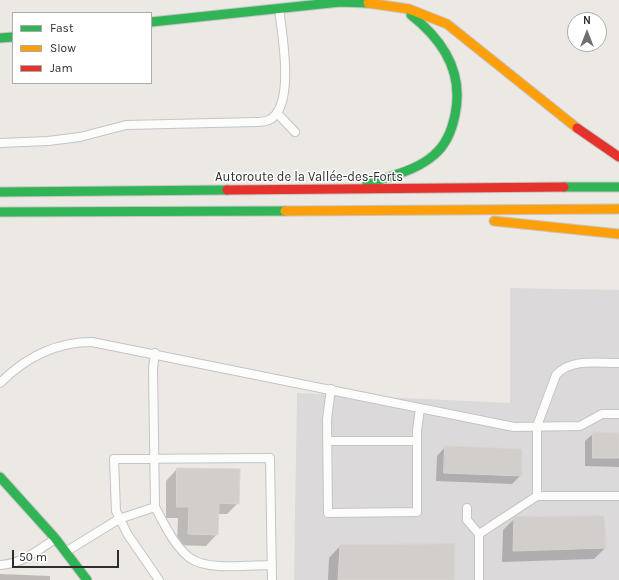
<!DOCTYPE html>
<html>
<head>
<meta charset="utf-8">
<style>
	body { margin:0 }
	#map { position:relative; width:619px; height:580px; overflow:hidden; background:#ece8e4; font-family:Karla,sans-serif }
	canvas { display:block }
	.legend { position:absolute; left:12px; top:12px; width:140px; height:72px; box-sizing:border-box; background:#fff; border:1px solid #ababab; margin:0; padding:5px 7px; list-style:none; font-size:12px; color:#2e2e2e }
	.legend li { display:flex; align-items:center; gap:8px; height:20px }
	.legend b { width:20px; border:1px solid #ababab }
	.north { position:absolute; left:567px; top:12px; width:40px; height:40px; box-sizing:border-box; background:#fff; border:1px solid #ababab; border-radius:50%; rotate:0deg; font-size:11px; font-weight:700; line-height:16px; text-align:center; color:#2e2e2e }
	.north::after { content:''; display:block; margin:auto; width:14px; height:18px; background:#706f6e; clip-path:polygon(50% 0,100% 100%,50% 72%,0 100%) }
	.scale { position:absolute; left:12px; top:550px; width:107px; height:18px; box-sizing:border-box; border:2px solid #2e2e2e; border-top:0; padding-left:5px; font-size:12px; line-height:14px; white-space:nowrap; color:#2e2e2e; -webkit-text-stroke:3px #fff; paint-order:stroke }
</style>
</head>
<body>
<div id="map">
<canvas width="619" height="580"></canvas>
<ul class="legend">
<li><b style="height:5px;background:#30b455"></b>Fast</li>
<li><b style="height:5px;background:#ff9f0a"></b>Slow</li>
<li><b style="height:5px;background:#e5322d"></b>Jam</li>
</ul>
<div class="north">N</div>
<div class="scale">50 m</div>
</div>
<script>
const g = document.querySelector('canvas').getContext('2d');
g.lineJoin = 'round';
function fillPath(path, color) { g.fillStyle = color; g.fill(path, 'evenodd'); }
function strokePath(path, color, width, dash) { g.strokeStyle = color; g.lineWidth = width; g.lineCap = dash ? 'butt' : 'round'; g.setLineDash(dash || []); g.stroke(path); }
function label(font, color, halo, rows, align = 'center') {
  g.font = font + ' Karla,sans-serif'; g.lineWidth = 3; g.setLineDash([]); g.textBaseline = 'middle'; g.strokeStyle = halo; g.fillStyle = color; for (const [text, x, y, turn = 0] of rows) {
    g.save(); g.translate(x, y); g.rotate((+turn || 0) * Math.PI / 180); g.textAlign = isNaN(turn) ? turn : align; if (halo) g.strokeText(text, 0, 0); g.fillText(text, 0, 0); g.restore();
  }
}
const industrial = new Path2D(`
	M510,288L619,290V580H294L297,393L510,403Z`);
const shadow = new Path2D(`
	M594,433L619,434V467L585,466V441Z
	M445,447L521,475L512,484L436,481L437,456Z
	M177,469L238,503L227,514H218L217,534L206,546L177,545L178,518H166V481Z
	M515,518L605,548L594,559L502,562L503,530Z
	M340,546L453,580H328L329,558Z
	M0,574L50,576V580H0Z`);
const building = new Path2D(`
	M593,432L619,433V458H593Z
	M445,446L522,449V476L444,473Z
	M177,468L240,469L239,504L219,503L218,535L188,534L189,507H177Z
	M604,516L606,548L513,551L514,517Z
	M455,544L454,580H338L340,545Z`);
const lane = new Path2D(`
	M277,113L295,132
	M0,143L48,141L80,137L126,125L256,122C261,122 266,122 271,119C295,103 282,34 279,9
	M0,383C26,357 55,342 92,342L514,427L580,426L602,414H619
	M331,389L327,419L328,513L417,512V431L420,408
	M328,441H417
	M537,496H619
	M155,507C164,523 174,546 190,558C208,571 250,565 272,565
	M467,508V520L479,534
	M67,551L119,519L155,507L153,368L155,353
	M0,565C22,564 37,551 55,539
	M159,580L128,535L116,511L114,459L270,458L272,580
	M479,580V534L537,496V426L556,375C571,358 598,363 619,363`);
const fast = new Path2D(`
	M151,22L340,2L368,3
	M0,38L13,37
	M367,184C390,176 416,171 434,155C446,145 452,130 455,115C464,73 443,40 411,15
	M564,187H619
	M0,192L227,190
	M0,212L285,211
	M0,477L55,538L87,580`);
const slow = new Path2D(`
	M368,3L409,9L447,24L577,128
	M285,211L619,209
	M494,221L619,234`);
const jam = new Path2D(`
	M577,128L619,157
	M227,190L564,187`);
const streetNames = [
	["Autoroute de la Vallée-des-Forts",309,177]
];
fillPath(industrial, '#dcd9db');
fillPath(shadow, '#0003');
fillPath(building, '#d1cecb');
strokePath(building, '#d7d4d0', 1);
strokePath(lane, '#c5c4c5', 10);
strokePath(fast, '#c6c5c4', 11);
strokePath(slow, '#c6c5c4', 11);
strokePath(jam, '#c6c5c4', 11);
strokePath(lane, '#fcfcfb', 8);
strokePath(fast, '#30b455', 9);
strokePath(slow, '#ff9f0a', 9);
strokePath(jam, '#e5322d', 9);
label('13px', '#2e2e2e', '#fff', streetNames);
</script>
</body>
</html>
